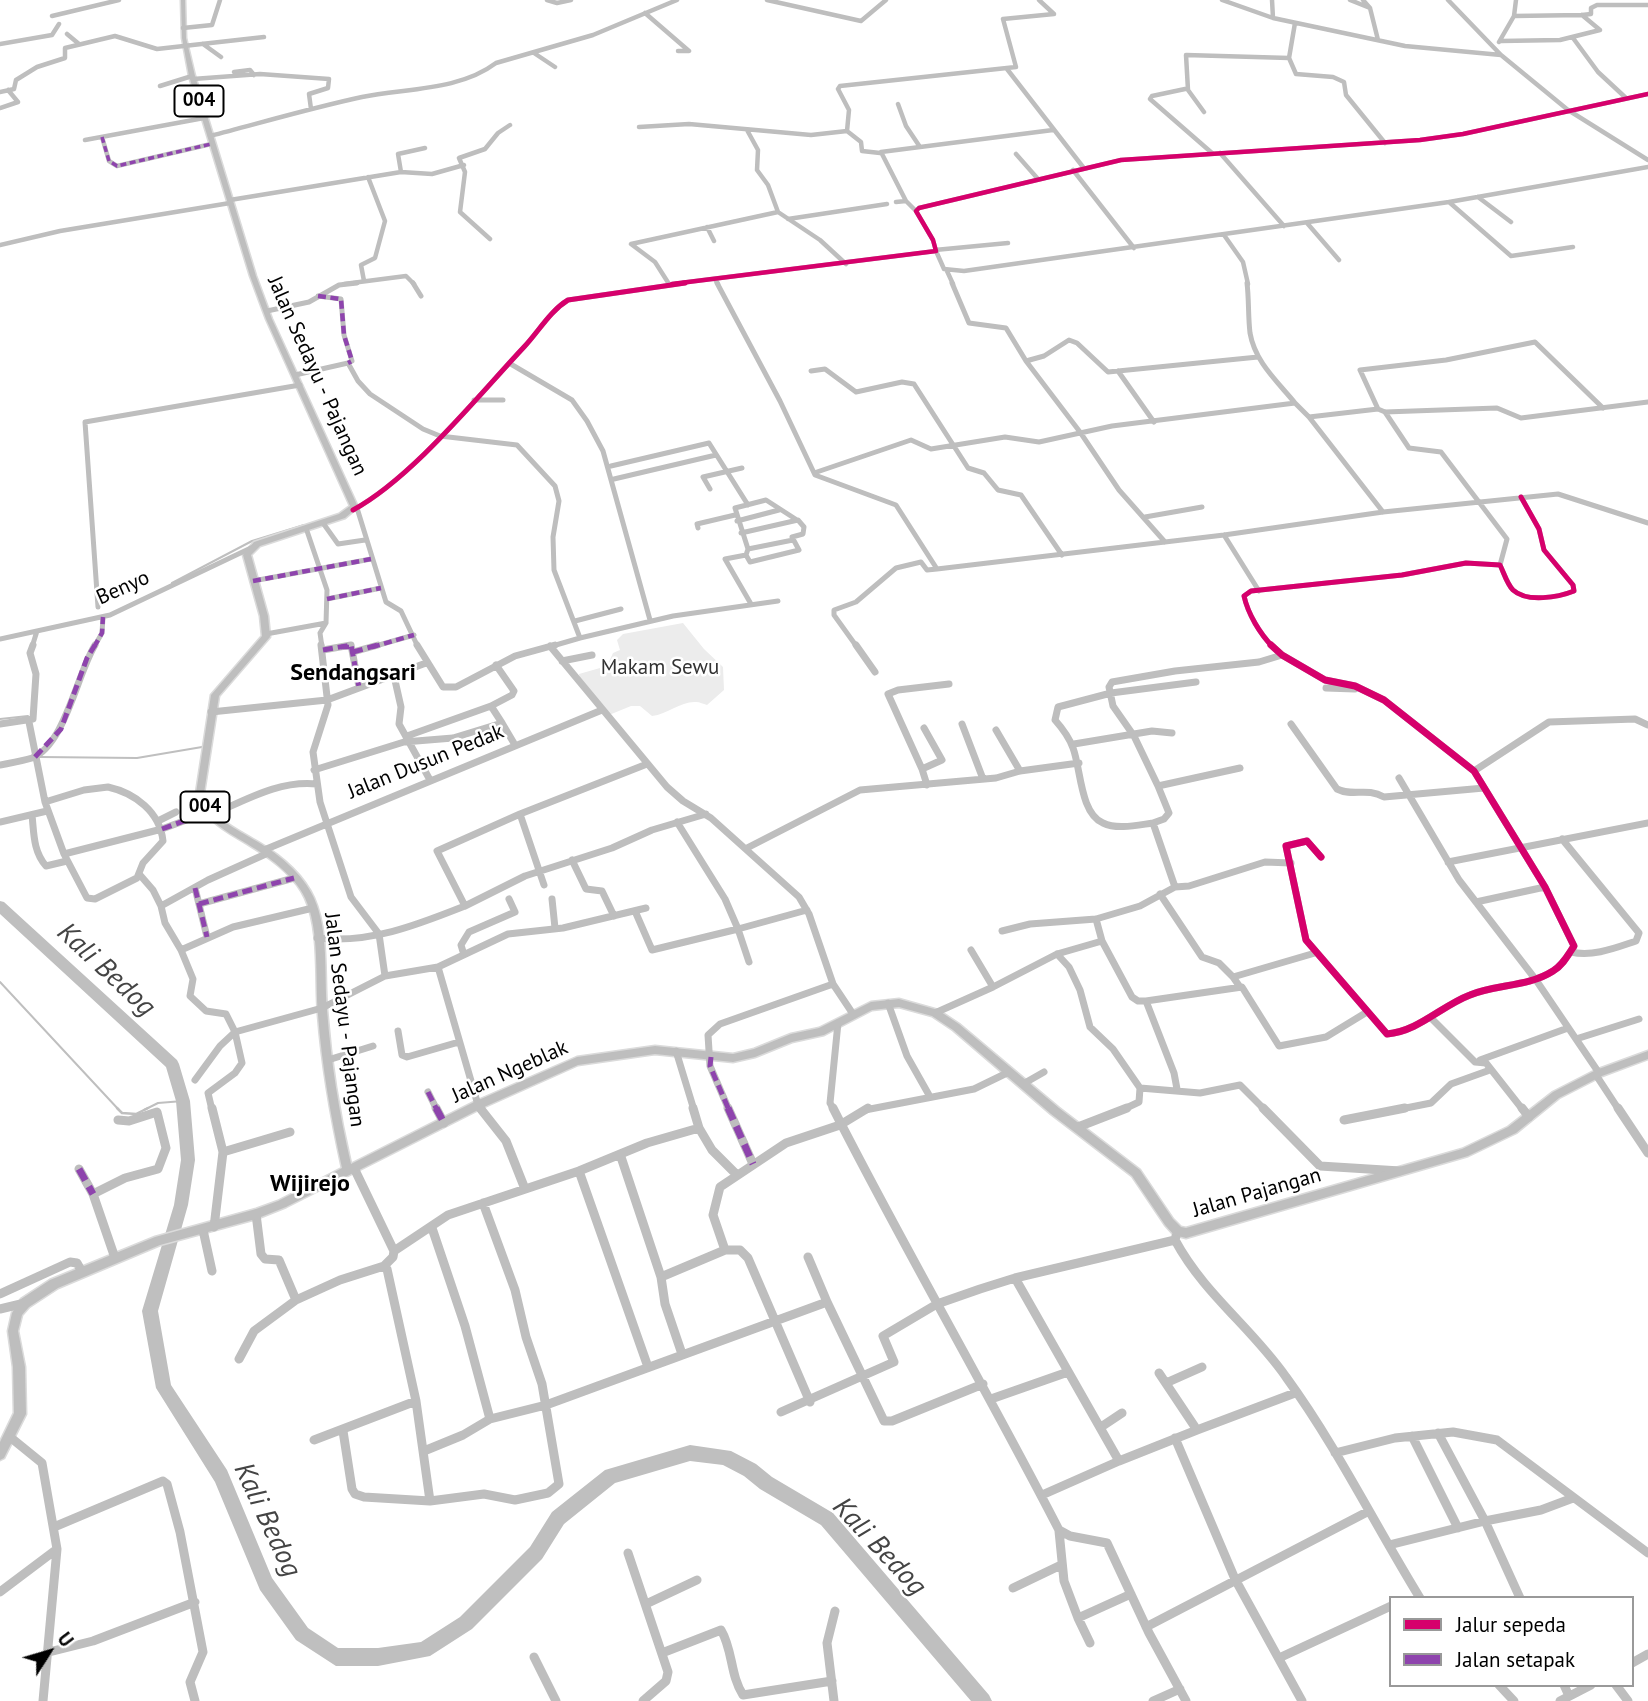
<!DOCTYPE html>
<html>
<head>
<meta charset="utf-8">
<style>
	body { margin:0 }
	#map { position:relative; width:1648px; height:1701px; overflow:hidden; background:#fff; font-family:"PT Sans",sans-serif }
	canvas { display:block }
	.legend { position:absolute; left:1389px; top:1596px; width:245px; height:91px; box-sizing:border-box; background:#fff; border:2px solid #999; margin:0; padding:9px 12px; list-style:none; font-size:21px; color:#000 }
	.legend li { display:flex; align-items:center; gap:14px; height:35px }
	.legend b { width:35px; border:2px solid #999 }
	.north { position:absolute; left:14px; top:1617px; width:70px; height:70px; -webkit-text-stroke:5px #fff; paint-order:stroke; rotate:53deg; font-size:19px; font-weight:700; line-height:28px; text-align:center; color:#000 }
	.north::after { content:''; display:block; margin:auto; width:24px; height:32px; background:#000; clip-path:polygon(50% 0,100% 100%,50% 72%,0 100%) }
</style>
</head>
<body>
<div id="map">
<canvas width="1648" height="1701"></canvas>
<ul class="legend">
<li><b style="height:9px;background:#d6006c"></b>Jalur sepeda</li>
<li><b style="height:9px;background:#8e44ad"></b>Jalan setapak</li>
</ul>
<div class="north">U</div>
</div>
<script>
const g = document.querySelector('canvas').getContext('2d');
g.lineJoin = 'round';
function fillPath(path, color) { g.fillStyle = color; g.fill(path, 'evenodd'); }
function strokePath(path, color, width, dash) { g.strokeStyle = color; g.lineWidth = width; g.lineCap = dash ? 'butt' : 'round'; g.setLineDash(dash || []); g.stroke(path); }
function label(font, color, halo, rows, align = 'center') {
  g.font = font + ' "PT Sans",sans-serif'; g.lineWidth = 5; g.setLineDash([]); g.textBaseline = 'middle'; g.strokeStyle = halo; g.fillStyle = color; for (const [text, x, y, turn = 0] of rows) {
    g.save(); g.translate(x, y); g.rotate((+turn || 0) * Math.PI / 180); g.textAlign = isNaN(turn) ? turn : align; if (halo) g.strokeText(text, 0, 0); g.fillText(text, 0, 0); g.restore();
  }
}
const green = new Path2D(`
	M683,623L704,649L723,667L724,690L707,705C703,704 700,702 696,702C681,701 668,714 652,716L640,706H631L609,715L580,680L579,674L607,666L613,653L620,650L617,640L623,634Z`);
const streamFar1 = new Path2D(`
	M172,583L252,541L304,525
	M0,719L28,716
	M40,757L137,758L202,747
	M0,982L119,1110
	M144,1110L158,1103L183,1101`);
const stream = new Path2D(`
	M117,1108L122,1113L136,1114L148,1108`);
const canal = new Path2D(`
	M0,44L52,35L59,24`);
const river = new Path2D(`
	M0,901L4,902L177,1060L179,1064L190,1101L195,1160L188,1205L158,1311L171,1385L227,1470L272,1578L308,1628L338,1648H378L421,1642L460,1617L530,1547L552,1512L605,1470L690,1445L731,1451L756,1464L772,1477L833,1513L989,1695L992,1701H971L821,1525L760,1489L744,1476L723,1465L690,1461L615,1483L564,1524L542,1559L472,1629L430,1656L378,1666H336L296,1640L260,1590L215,1482L156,1388L142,1311L174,1205L181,1160L176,1101L166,1067L0,914Z`);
const minorFar3 = new Path2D(`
	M547,0L557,3L571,0
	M767,0L861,21L886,0
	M1222,0L1273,18L1405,46L1501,55L1568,110L1648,160
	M1272,0L1273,18
	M1350,0L1370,8
	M1363,0L1370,8L1378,40
	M1448,0L1501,55
	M645,13L689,51H678
	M52,16L119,0
	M1514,16L1582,15L1591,14V8L1597,5H1648
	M183,28L212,25L220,0
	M67,34L79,44
	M1573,38L1598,72L1626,98
	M1501,41L1560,40L1600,30L1582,15
	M1499,42L1514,16L1516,0
	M203,44L221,57
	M534,53L555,67
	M1289,58L1296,74L1333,77L1344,82L1346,95L1385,143
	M1007,69L1083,167
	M234,72L250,70L254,75
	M193,79L260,74L329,79L328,88L309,94L311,109
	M160,86L192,76
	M1185,89L1152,96L1150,99L1212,153
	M0,92L14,89L16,80L37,67L65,58V48L115,36L157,49L264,37
	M898,104L906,126L920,147
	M0,108L18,102L8,90
	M1204,112L1188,90L1186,55L1289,58L1295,23
	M639,127L689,124L811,135L847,131L861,142L862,151L880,153
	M747,130L758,150L757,170L768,185L778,212L820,240L846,264
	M847,131L849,110L838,89L840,86L1016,67L1003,19L1054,14L1039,0
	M210,136C260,123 311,108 362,97C405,88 459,91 496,63L593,35L677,0
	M102,137L109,161L117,166L211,144
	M85,140L204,118
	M1220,153L1284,226
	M1016,154L1038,179
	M1073,170L1134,248
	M401,172L398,154L425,148
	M1478,197L1511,222
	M230,200L401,172L432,174L464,165
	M896,202L906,201
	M916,211L906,201L881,152L1053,130
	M788,219L887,204
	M1307,223L1339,260
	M707,227L714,241
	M1224,235L1243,262L1248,284
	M490,239L460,212L465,172L459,158L485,149L498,133L510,125
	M0,245L60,231L230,203
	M1573,247L1511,256L1449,202L1648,167
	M935,250L1008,243
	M936,251L944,269L964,271L1449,202
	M947,271L953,284
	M715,279L718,284
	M364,281L361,265L375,258L385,221L368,177
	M344,284L406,276L414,284
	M669,284L655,262L631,244L778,212
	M672,284L936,251L933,240L916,211L919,208L1121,160L1420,140L1463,134L1648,94`);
const minorFar2 = new Path2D(`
	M413,283L421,296
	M717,283L780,401L815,475L896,505L937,569L1224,535L1383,512L1558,494L1648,523
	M952,283L969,323L1006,328L1026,361
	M1247,283C1249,299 1248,316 1250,333C1255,362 1277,381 1295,403
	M318,296L341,299L344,335L352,361L348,363L358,381L370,394L423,429L440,436L517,445L555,486L559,501L553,537L554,570L580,638L549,647
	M267,311L309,302L339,285L357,283
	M509,363L572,400L587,421L603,451L650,620
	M811,371L825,369L856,392L902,382L914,384L968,468L984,473L998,490L1021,495L1062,555
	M1118,371L1154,422
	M295,375L348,363
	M474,400H503
	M1378,409L1360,370L1446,360L1535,342L1603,408
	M1385,412L1409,448L1441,452L1507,539L1500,565
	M1309,417L1383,512
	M611,466L709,443L748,505
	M814,473L911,440L931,449L1005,437L1039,442L1112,426L1295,403L1309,417L1378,409L1385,412L1497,408L1521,418L1648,402
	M614,479L716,455
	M710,489L703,477L742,468
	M357,508L386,602L401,611L418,647
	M353,510C412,478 477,397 524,347C539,331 550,311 568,300L685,283
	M1145,517L1202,507
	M737,521L779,510
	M323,523L338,544L365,540
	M698,528L697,524L735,515
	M741,533L798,520L804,527L803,534L792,537L799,550L750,562L746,555L725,559L751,604
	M1224,535L1259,591
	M1165,542L1119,490L1080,432L1026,361L1044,356L1069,340L1077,343L1108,372L1258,357
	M748,549L793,540
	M746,555L748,549L735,508L766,500L797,520
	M253,581L371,559
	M327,599L381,588
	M98,607L85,422L300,385
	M575,621L621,609
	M266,634L326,623L327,590L306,528
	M580,638L673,616L778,601
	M0,639L110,615L253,547
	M32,647L37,631
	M94,647L102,633L103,617
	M322,647L320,633L326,623
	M341,647H351
	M372,647L414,635
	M857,647L834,615V610L856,602L896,568L921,562L927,570L937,569
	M1273,647C1260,634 1248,614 1244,596L1251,591L1402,575L1466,563L1500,565C1504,573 1507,584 1513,590C1527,603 1559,597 1574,591L1573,585L1544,550L1539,529L1521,497`);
const minorFar1 = new Path2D(`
	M321,645L328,705L313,752L320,802L351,897L379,934L385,976L438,967L508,934L563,928L646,908
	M417,645L443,687H456L515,656L555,645
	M856,645L875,672
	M1271,645L1282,655L1325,680L1355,686L1384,700L1474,771L1545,887L1574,946C1568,955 1563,965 1553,971C1528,987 1497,984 1470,995C1441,1006 1419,1031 1387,1034L1306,940L1286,846L1307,841L1321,857
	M550,646L667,787L683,801L711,818L799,897L809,914L833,984L853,1014
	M323,650L351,645L359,687
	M353,652L378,645
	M562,661L592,655
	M496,665L514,691L512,695L491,706L502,723
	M394,676L401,707L399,724L430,780
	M1326,688L1355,689
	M211,712L327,700L426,663
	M29,722L45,802
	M0,724L33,719L36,674L30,653L33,645
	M962,724L983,779
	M1291,724L1337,789C1353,797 1366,787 1384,797L1484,788
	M924,728L942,760L922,769L927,785
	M996,730L1020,771
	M407,736L491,706
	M1074,744L1152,731L1172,733
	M647,764L520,814L437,851L465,906L525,876L612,848L652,830L706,814
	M0,765C10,763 22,761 32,758C65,745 77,674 95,645
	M922,769L888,694L898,690L949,684
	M314,770L404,742L453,738L502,723L515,745
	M1474,771L1549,722L1635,719L1648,725
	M1399,778L1459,880L1536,980L1599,1073
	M1158,786L1134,736L1113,706L1109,687L1112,682L1175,671L1259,662L1282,655
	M108,787C135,793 160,812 163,841L143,863L137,878L95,899L87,898L64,854L45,802L84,790Z
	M520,814L544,885
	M32,815C34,833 33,851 46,866L67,861
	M211,815C246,800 279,780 317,784
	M160,820L176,812
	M0,822L47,811
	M1153,823L1164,819L1169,813L1158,786L1240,768
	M1562,839L1639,933L1636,941C1615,948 1593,957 1571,952
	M747,848L860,790L996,778L1020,771L1079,763
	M264,850L602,710
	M268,853L208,880L161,906L165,923L181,950L233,927L313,908
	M64,854L162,829L208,812
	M572,860L586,889L602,891L614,916
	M1448,862L1648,823
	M140,875L153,890L161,906
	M1175,887L1153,823C1138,825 1117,830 1103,823C1080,813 1081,769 1073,748C1069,737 1063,729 1055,720L1058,707L1111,693L1196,682
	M195,888L207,937
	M1160,894L1202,957L1219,963L1233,977
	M552,899L555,928
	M1476,902L1545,887
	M199,904L294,878
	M635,911L652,950L738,929L725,899L677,822
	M1096,919L1102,941
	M1002,931L1030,924L1096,919L1140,906L1175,887L1189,886L1265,862L1291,863
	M317,938C370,944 417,925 465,906
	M181,950L193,979L190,996L206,1011L226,1014L235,1032L242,1063L235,1073L208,1093L212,1110
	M1057,954L1069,967L1080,990L1090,1027L1113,1049L1140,1088
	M464,955L461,945L469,932L515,912L509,899
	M749,962L738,929L807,910
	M438,967L478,1105L482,1110
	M993,987L1057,954L1102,941L1132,997L1138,1001H1146
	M1240,987L1233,977L1315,953
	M888,1003L907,1056L929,1095
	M935,1013L993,987L971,950
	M1431,1018L1475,1062L1486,1063L1523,1110
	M398,1031L402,1055L407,1057L459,1042
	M1576,1039L1639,1019
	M676,1051L694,1110
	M328,1060L373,1046
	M1480,1060L1568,1028
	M1596,1075L1619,1110
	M195,1080L220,1046L235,1032L322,1008L385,976
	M1023,1084L1044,1072
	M1177,1089L1174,1073L1146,1001L1242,987L1279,1046L1326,1037L1367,1012
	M428,1092L437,1110
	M729,1110L710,1066L708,1035L720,1024L833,984
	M834,1110L830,1103L838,1023
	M865,1110L974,1089L1009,1072
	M1122,1110L1139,1102L1140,1088L1200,1093L1240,1085L1265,1110
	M1396,1110L1431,1103L1451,1084L1490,1070`);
const minor = new Path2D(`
	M212,1108L223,1152L214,1227
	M436,1108L444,1123
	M480,1108L506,1141L525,1189
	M728,1108L753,1164
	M833,1108C905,1250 986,1388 1059,1530L1070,1536L1107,1543L1149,1633L1186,1701
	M1263,1108L1320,1166L1400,1171
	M1522,1108L1529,1117
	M1618,1108L1648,1153
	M1344,1120L1405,1108
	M1078,1127L1127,1108
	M699,1128L712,1150L736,1174
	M223,1152L290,1132
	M620,1154L661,1277
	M354,1168L394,1251
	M79,1169L93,1194
	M579,1171L648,1367
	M256,1214L261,1254L265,1259L279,1260L296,1300L340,1280L384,1266L387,1269L416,1401L430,1501
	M432,1228L465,1326L490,1419L546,1405L827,1302L884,1421H892L983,1384
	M203,1230L212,1271
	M1176,1236L1175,1240C1204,1294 1252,1328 1286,1377C1337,1447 1375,1525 1420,1598
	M808,1257L827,1302
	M115,1258L93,1194L125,1178L158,1169L166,1148L157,1112L129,1121L118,1120
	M384,1266L393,1257L394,1251L448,1215L579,1171L647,1143L699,1128L693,1108
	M1015,1278L1119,1461L1197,1430
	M0,1294L70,1262L77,1263L82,1272
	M0,1309L25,1303
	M682,1354L665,1304L661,1277L725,1250
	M239,1359L254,1331L296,1300
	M1159,1373L1197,1430L1295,1393
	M1166,1383L1202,1367
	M991,1399L1068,1372
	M810,1402L748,1258L740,1250H725L713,1215L720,1187L786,1143L840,1125L868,1108
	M781,1412L894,1362L883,1336L937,1304L980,1289L1015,1278L1175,1240
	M1101,1427L1122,1413
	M343,1431L352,1489L355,1494L364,1497L430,1501L484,1494L515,1500L548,1493L559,1484L542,1384L526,1337L515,1290L483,1203
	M1438,1433L1485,1521L1541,1510L1573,1498
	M1412,1436L1458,1528
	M10,1437L42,1463L57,1549L43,1701
	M1175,1438L1235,1579L1302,1701
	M314,1440L416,1401
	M424,1451L463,1435L490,1419
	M1335,1453L1395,1438L1453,1432L1497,1440L1648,1553
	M1042,1495L1119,1461
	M54,1527L163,1481L167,1484L180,1532L203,1652L190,1682L195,1701
	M1059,1531L1064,1581L1078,1618L1131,1594
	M1389,1545L1485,1521L1520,1598
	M628,1553L668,1672L666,1681L643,1701
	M1013,1588L1061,1565
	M0,1592L57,1549
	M646,1604L697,1580
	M1078,1618L1090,1643
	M1146,1627L1369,1511
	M49,1652L93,1641L195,1602
	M662,1653L721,1630C733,1650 730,1675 743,1695L832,1681
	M534,1657L556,1701
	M1279,1658L1391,1606
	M1632,1663L1648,1654
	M1499,1685L1514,1701
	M1564,1685L1569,1696
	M1616,1685L1628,1701
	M834,1701L827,1643L835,1611
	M1153,1701L1180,1689
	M1560,1701L1591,1685`);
const major = new Path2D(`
	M181,0H185L186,38L195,76L256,276L272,319L358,507L345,518L260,546L251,555L268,616L270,637L219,696L204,793C213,820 235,828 258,842C280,855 303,874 314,898C329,932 324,974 327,1010C331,1062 339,1113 351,1164L474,1102L577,1057L655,1046L733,1054L754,1049L791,1034L819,1028L871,1002L899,999L938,1010L959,1024L1059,1108L1140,1170L1173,1219L1181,1227L1186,1228L1462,1149L1508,1127L1553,1092L1596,1070L1648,1051V1059L1602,1076L1559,1098L1516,1133L1468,1156L1186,1238L1174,1235L1165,1225L1132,1176L1051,1114L953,1030L932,1016L899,1007L872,1010L824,1035L792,1042L755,1057L733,1062L655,1054L578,1065L482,1108L286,1207L256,1219L160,1245L58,1288L29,1307L22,1315L18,1331L25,1367L26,1414L4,1458L0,1460V1442L14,1413L13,1367L8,1331L12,1313L21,1299L50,1280L155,1237L256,1209L278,1201L342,1168C331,1118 322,1067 318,1015C315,980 320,930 305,898C295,877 272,859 252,847C227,831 205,823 196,793L211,695L262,636L260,616L243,555L254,542L339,514L350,506L266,319L250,276L189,76L182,38Z`);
const quietFar3 = new Path2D(`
	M102,137L109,161L117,166L211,144`);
const quietFar2 = new Path2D(`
	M318,296L341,299L344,335L352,361L348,363
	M253,581L371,559
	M327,599L381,588
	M94,647L102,633L103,617
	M341,647H351
	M372,647L414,635`);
const quietFar1 = new Path2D(`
	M323,650L351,645L359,687
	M353,652L378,645
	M35,757L61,729L87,658L95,645
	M162,829L208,812
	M195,888L207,937
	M199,904L294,878
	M711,1057L710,1066L729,1110
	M428,1092L437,1110`);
const quiet = new Path2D(`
	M436,1108L444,1123
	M728,1108L753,1164
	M79,1169L93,1194`);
const cyclewayFar2 = new Path2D(`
	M672,284L936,251L933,240L916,211L919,208L1121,160L1420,140L1463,134L1648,94`);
const cyclewayFar1 = new Path2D(`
	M353,510C412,478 477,397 524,347C539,331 550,311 568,300L685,283
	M1273,647C1260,634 1248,614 1244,596L1251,591L1402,575L1466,563L1500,565C1504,573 1507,584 1513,590C1527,603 1559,597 1574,591L1573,585L1544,550L1539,529L1521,497`);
const cycleway = new Path2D(`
	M1271,645L1282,655L1325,680L1355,686L1384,700L1474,771L1545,887L1574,946C1568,955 1563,965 1553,971C1528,987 1497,984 1470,995C1441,1006 1419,1031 1387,1034L1306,940L1286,846L1307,841L1321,857`);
const shields = [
	[199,101,49],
	[205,807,49]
];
const shieldNames = [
	["004",199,101],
	["004",205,807]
];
const streetNames = [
	["Jalan Sedayu - Pajangan",317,376,66],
	["Benyo",123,588,-24],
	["Jalan Dusun Pedak",426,762,-22],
	["Jalan Sedayu - Pajangan",344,1020,83],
	["Jalan Ngeblak",510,1072,-24],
	["Jalan Pajangan",1257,1193,-16]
];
const parkNames = [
	["Makam Sewu",660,668]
];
const quarterNames = [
	["Sendangsari",353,673],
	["Wijirejo",310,1184]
];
const nearWaternames = [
	["Kali Bedog",106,970,43],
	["Kali Bedog",267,1520,65],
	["Kali Bedog",879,1547,47]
];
fillPath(green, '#ececec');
strokePath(streamFar1, '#bfbfbf', 2);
strokePath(stream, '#bfbfbf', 2.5);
strokePath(canal, '#bfbfbf', 4.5);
fillPath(river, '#bfbfbf');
strokePath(major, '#dbdbdb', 3);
strokePath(minorFar3, '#bebebe', 4.5);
strokePath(minorFar2, '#bebebe', 5);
strokePath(minorFar1, '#bebebe', 7);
strokePath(minor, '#bebebe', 9);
fillPath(major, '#bebebe');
strokePath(quietFar3, '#8e44ad', 3.5, [6, 3.5]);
strokePath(quietFar2, '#8e44ad', 4.5, [8, 4.5]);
strokePath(quietFar1, '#8e44ad', 5, [10, 5]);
strokePath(quiet, '#8e44ad', 7, [13, 7]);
strokePath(cyclewayFar2, '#d6006c', 4.5);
strokePath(cyclewayFar1, '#d6006c', 5);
strokePath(cycleway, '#d6006c', 7);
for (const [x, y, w] of shields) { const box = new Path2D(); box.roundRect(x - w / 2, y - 15.5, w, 31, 5); g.fillStyle = '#fff'; g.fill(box); strokePath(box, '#000', 2); }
label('bold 19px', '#000', null, shieldNames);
label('21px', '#000', '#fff', streetNames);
label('21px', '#333', '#fff', parkNames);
label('bold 24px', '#000', '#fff', quarterNames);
label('italic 28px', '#444', '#fff', nearWaternames);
</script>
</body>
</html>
